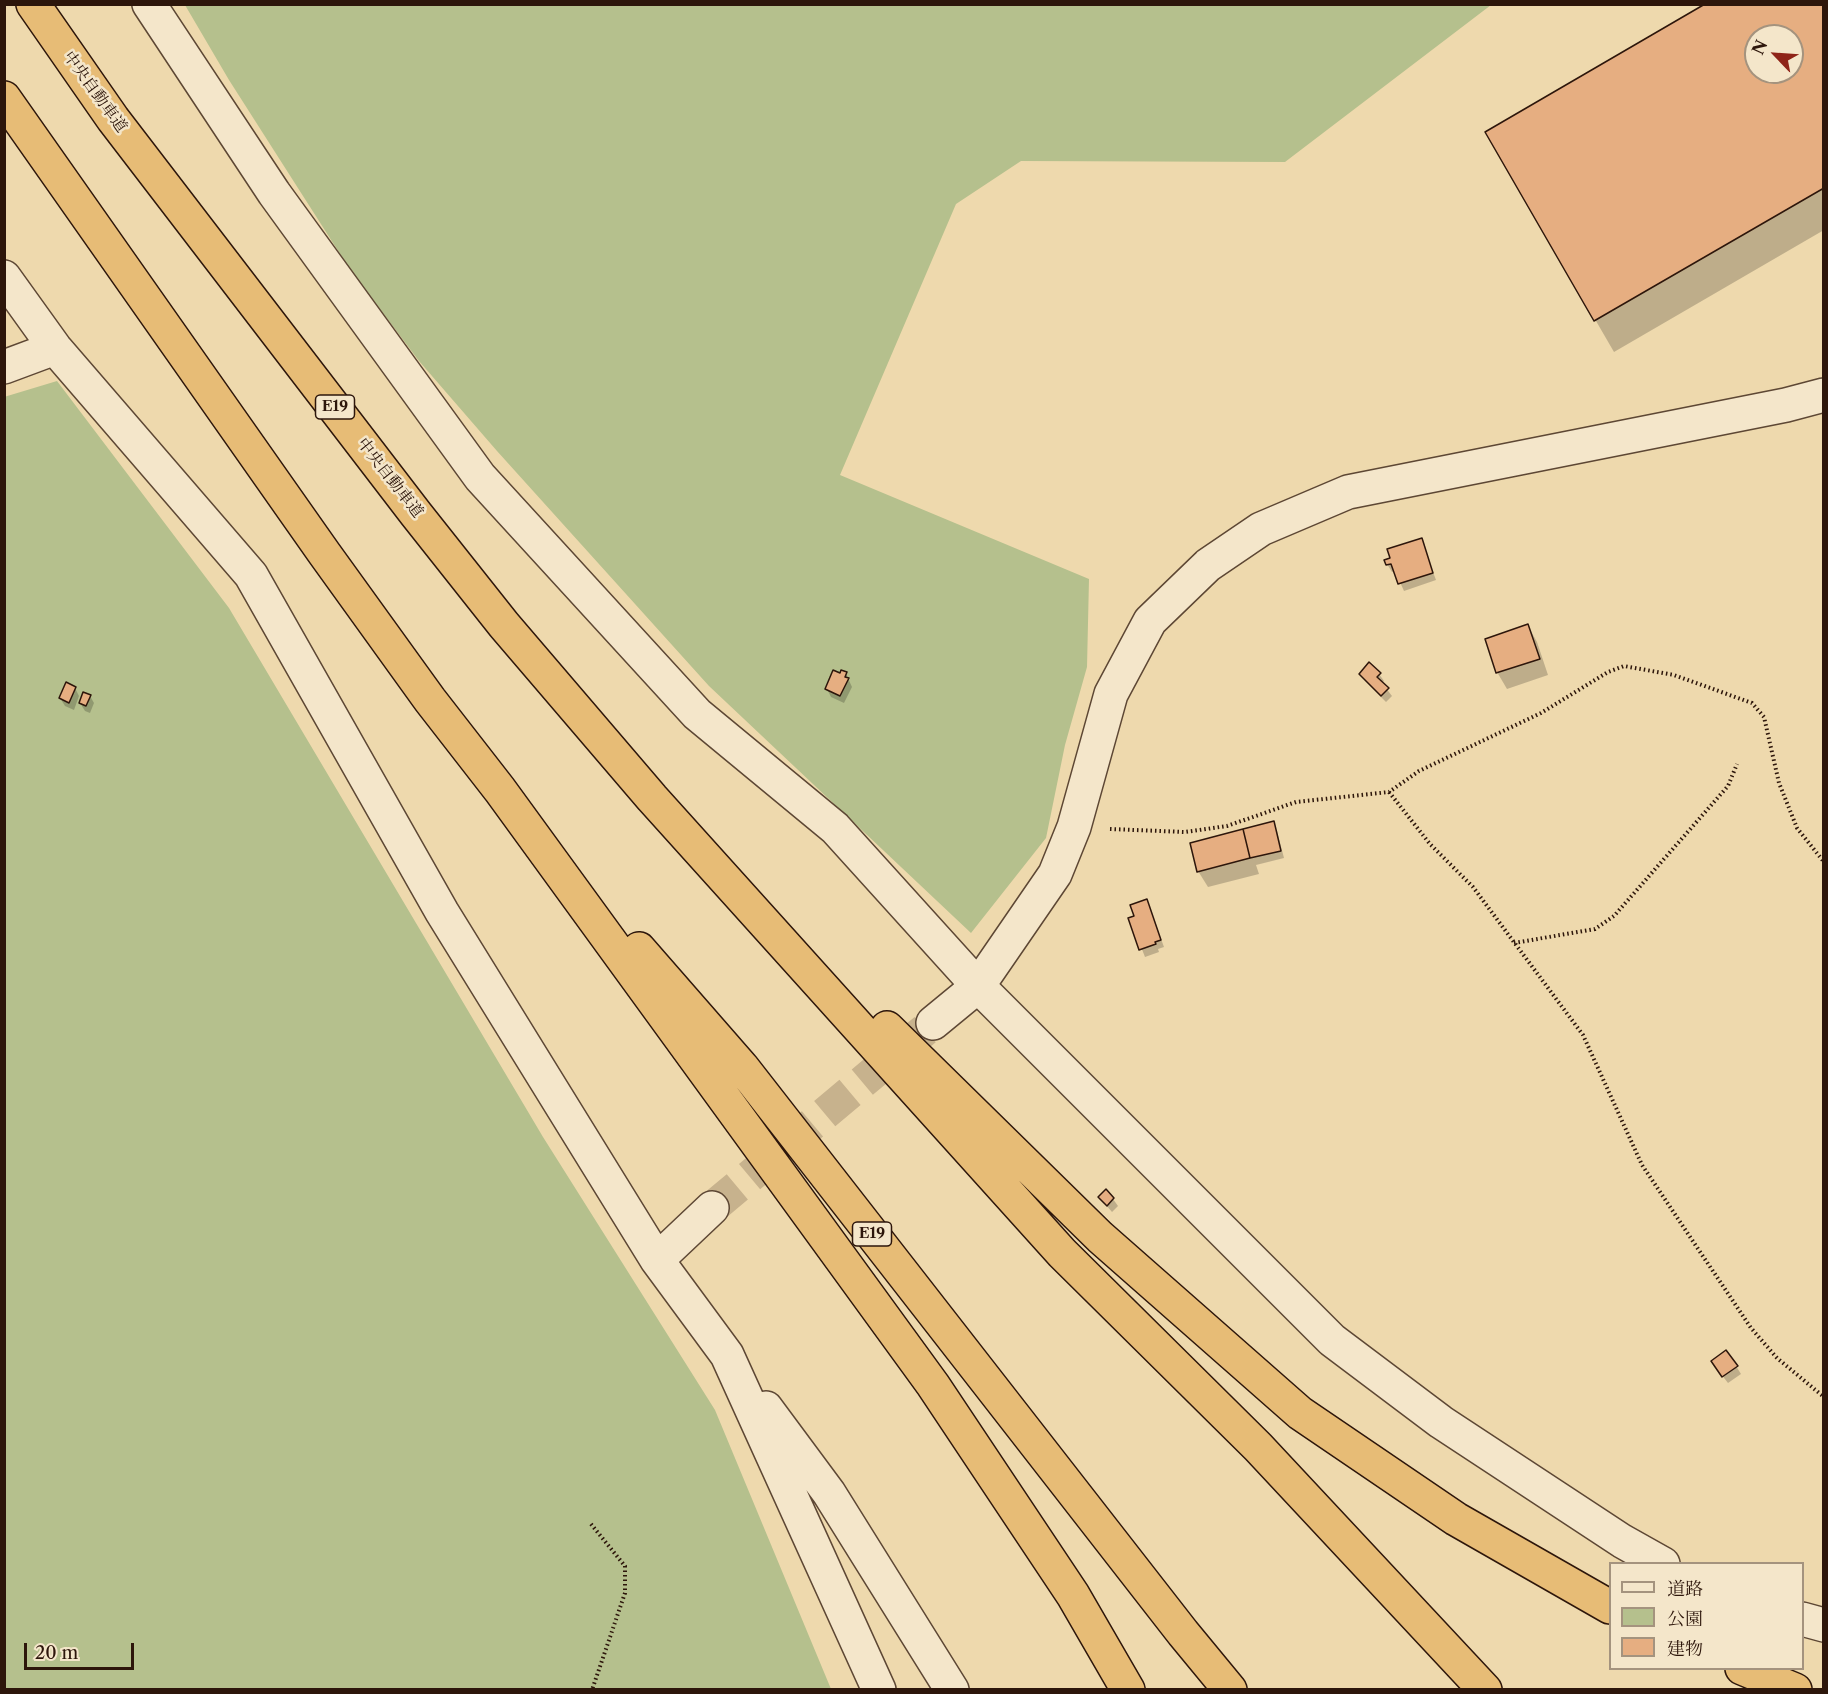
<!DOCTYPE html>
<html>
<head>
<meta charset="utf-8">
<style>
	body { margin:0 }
	#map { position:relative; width:1828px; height:1694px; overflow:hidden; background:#eed9ad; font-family:"Libre Caslon Text","Noto Serif JP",serif }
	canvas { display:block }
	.frame { position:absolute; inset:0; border:6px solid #2d160b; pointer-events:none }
	.legend { position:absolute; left:1609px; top:1562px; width:195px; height:108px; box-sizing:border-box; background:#f4e6ca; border:2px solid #a4937e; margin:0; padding:8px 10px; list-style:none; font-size:18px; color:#2d160b }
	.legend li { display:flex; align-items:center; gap:12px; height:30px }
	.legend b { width:30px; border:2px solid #a4937e }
	.north { position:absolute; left:1744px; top:24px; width:60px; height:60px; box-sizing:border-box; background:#f4e6ca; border:2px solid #a4937e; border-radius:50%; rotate:295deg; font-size:16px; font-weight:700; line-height:24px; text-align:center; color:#2d160b }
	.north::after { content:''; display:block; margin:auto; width:21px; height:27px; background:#8f2418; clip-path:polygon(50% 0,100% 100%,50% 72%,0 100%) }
	.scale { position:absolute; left:24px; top:1643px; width:110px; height:27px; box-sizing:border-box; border:3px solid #2d160b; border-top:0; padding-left:8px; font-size:18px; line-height:21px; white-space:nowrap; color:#2d160b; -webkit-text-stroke:4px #f4e6ca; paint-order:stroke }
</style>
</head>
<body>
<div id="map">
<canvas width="1828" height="1694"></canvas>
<div class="frame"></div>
<ul class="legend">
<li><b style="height:8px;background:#f4e6ca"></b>道路</li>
<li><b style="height:16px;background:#b5c08d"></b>公園</li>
<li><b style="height:16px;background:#e6ae81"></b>建物</li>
</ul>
<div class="north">N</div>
<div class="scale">20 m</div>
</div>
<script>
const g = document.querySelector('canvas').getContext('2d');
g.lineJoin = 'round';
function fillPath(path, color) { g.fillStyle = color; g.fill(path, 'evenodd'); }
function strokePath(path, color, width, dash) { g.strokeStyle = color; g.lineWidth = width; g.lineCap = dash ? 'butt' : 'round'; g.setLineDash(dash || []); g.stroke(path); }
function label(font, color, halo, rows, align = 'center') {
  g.font = font + ' "Libre Caslon Text","Noto Serif JP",serif'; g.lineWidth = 5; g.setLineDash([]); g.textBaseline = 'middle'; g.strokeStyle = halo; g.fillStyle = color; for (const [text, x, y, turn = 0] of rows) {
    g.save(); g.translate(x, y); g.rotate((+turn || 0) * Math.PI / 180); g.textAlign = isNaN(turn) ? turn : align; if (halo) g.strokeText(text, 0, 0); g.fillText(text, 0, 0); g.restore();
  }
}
const green = new Path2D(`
	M185,5H1491L1285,162L1021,161L956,204L840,475L1089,579L1087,667L1065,745L1046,838L971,933L709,686L497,451L419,361L349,268L229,80Z
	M57,381L229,608L543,1137L715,1410L831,1689L5,1690L4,397Z`);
const shadow = new Path2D(`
	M1824,4V230L1614,352L1487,133ZM1756,36H1792V72H1756Z
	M1421,540L1436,580L1404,591L1395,571L1392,572L1387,564Z
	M1528,626L1537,642L1548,675L1507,689L1497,672Z
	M846,674L852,687L844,703L831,697L827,689L840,675Z
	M1361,674H1379L1384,681L1382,683L1392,696L1386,702L1365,681Z
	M75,688L79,696L74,710L65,706L60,698Z
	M90,696L94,703L90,713L85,711L80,703Z
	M1273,823L1277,831L1284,858L1256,865L1259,874L1208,887L1198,871Z
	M1147,901L1164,947L1158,949L1159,952L1145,957L1130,919L1136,917Z
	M1100,1198L1113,1199L1118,1206L1112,1212Z
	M1736,1366L1741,1374L1728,1383L1717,1369Z`);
const building = new Path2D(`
	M1705,4H1824V188L1594,321L1485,132ZM1756,36H1792V72H1756Z
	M1422,538L1433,573L1398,584L1391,564L1386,565L1384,560L1390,558L1387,549Z
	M1528,624L1540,659L1496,673L1485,639Z
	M1369,662L1381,673L1377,677L1389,688L1381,696L1359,674Z
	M833,670L840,673L841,670L847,672L845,677L849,678L840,696L825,689Z
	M66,682L76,687L69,703L59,698Z
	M83,692L91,695L86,706L79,703Z
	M1274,821L1281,851L1250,858L1243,829Z
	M1243,829L1250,858L1197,872L1190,843Z
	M1147,899L1161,940L1155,942L1156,944L1139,950L1128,918L1134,916L1130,905Z
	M1106,1189L1114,1198L1107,1206L1098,1197Z
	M1726,1350L1738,1366L1722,1377L1711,1361Z`);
const minorTunnel = new Path2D(`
	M712,1208L933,1023`);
const path = new Path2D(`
	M1389,792L1430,844L1473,887L1583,1035L1642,1165L1751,1328L1777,1358L1824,1397
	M1110,829L1185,832L1227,826L1296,802L1389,792L1419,771L1541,713L1608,672L1624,666L1674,675L1752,703L1764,717L1779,783L1797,828L1824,862
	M1514,943L1595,929L1614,916L1728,786L1737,764
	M591,1524L625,1566V1593L592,1690`);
const minor = new Path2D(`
	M149,4L274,193L480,477L697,714L835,828L978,986L1332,1340L1441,1422L1622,1541L1663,1564
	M4,277L55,348L251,575L442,912L657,1260L727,1355L879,1690
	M4,367L55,348
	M933,1023L978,986L1055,874L1074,827L1111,694L1150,621L1208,565L1261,529L1348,492L1786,405L1824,395
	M657,1260L712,1208
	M766,1408L829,1493L952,1690
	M1802,1619L1824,1625`);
const highway = new Path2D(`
	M33,4L113,119L416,514L504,625L652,798L1062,1253L1258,1447L1485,1690
	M4,98L324,553L430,700L500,790L933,1385L1073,1595L1128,1690
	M639,949L742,1067L1183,1633L1230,1690
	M887,1028L1100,1237L1300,1413L1456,1519L1610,1607
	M1742,1668L1795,1690`);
const shields = [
	[335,407,39],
	[872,1234,39]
];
const shieldNames = [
	["E19",335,407],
	["E19",872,1234]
];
const streetNames = [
	["中央自動車道",95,92,54],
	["中央自動車道",390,478,52]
];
fillPath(green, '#b5c08d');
fillPath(shadow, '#0003');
fillPath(building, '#e6ae81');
strokePath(building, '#2d160b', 1.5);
strokePath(minorTunnel, '#c7b28d', 33, [33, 16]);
strokePath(minor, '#5d4734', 36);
strokePath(highway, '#2d160b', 36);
strokePath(path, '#2d160b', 4, [1.5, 3]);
strokePath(minor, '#f4e6ca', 33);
strokePath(highway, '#e7bc76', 33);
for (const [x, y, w] of shields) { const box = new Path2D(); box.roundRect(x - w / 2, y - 12, w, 24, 4.5); g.fillStyle = '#f4e6ca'; g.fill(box); strokePath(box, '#2d160b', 1.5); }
label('bold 15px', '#2d160b', null, shieldNames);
label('16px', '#2d160b', '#f4e6ca', streetNames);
</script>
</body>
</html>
